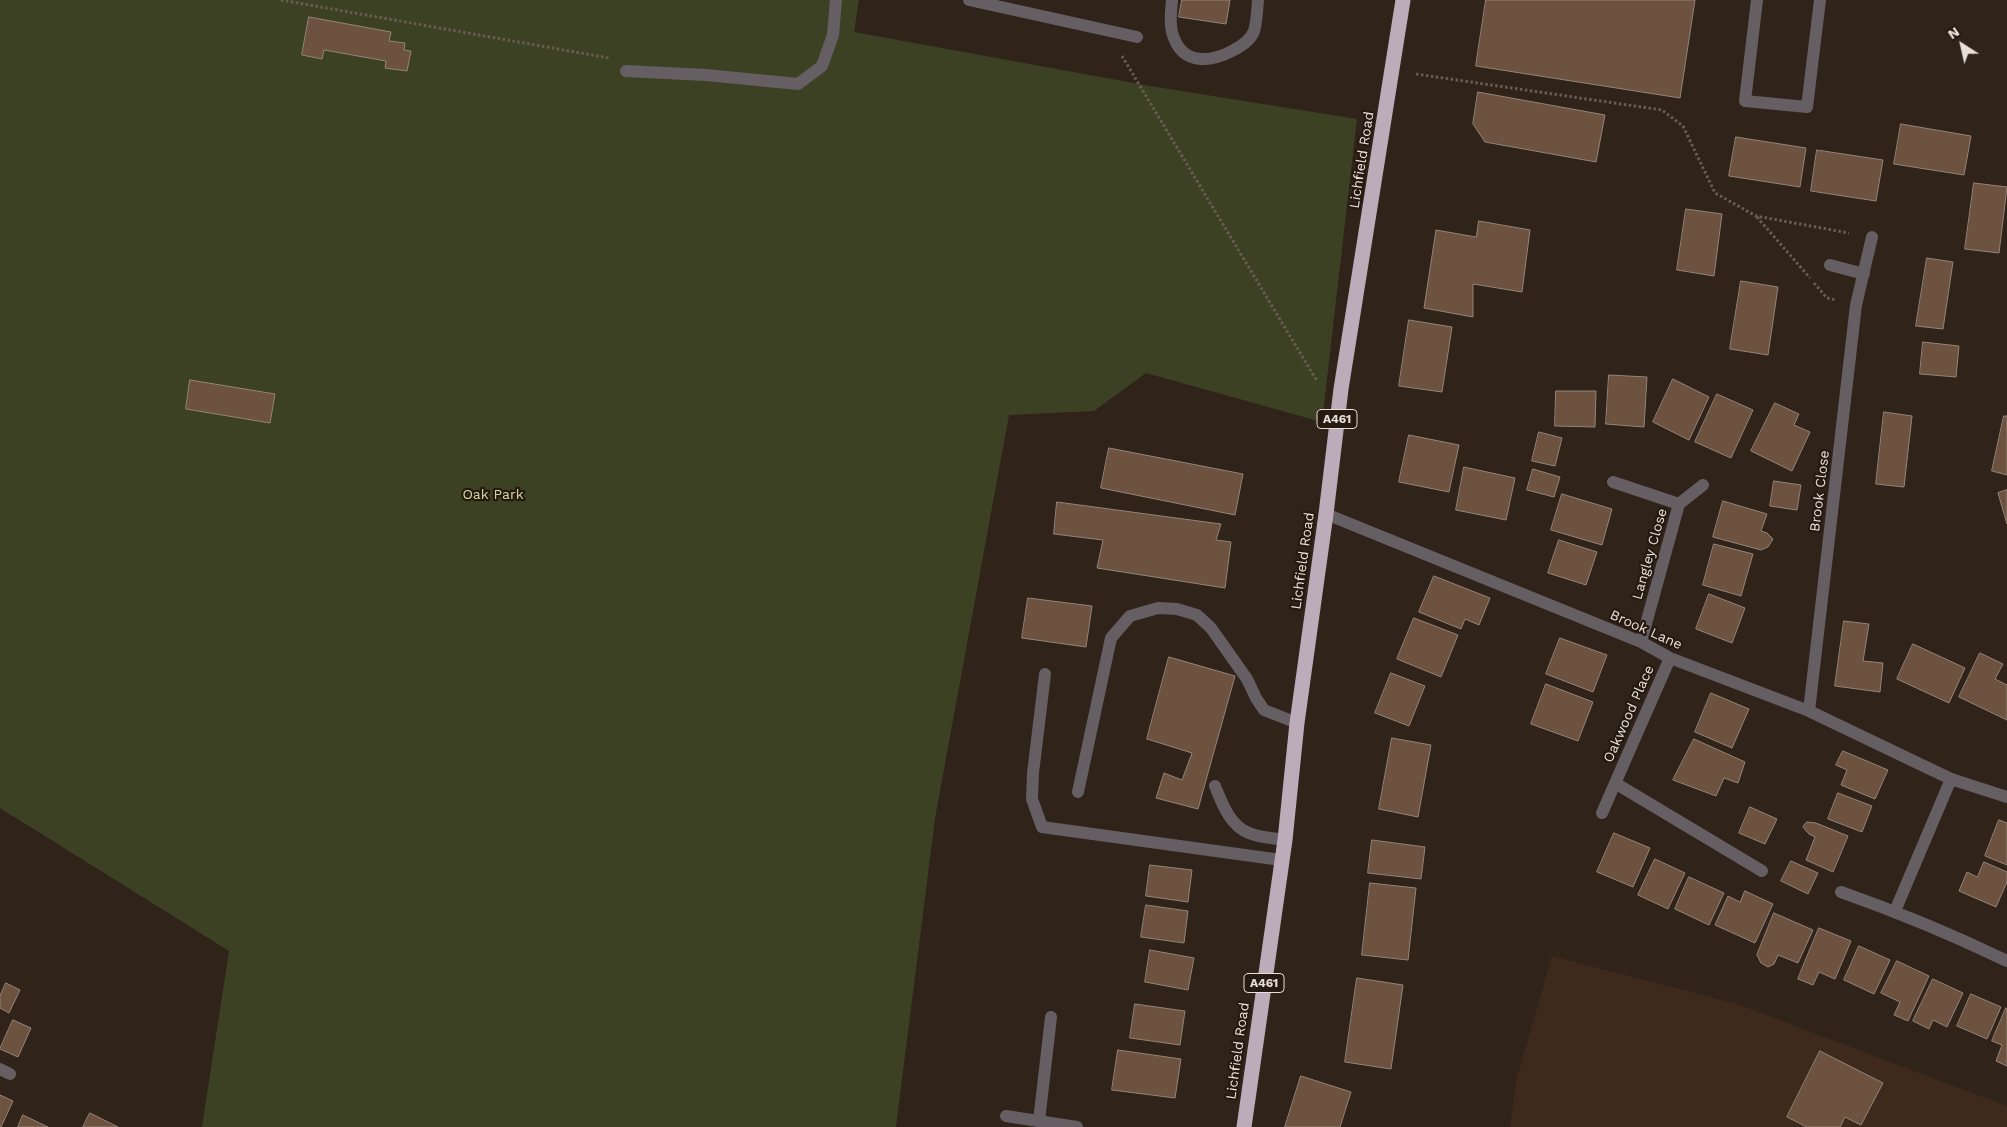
<!DOCTYPE html>
<html>
<head>
<meta charset="utf-8">
<style>
	body { margin:0 }
	#map { position:relative; width:2007px; height:1127px; overflow:hidden; background:#30231a; font-family:"Work Sans",sans-serif }
	canvas { display:block }
	.north { position:absolute; left:1937px; top:20px; width:50px; height:50px; -webkit-text-stroke:4px #261910; paint-order:stroke; rotate:325deg; font-size:14px; font-weight:700; line-height:20px; text-align:center; color:#e9e0da }
	.north::after { content:''; display:block; margin:auto; width:18px; height:22px; background:#e9e0da; clip-path:polygon(50% 0,100% 100%,50% 72%,0 100%) }
</style>
</head>
<body>
<div id="map">
<canvas width="2007" height="1127"></canvas>
<div class="north">N</div>
</div>
<script>
const g = document.querySelector('canvas').getContext('2d');
g.lineJoin = 'round';
function fillPath(path, color) { g.fillStyle = color; g.fill(path, 'evenodd'); }
function strokePath(path, color, width, dash) { g.strokeStyle = color; g.lineWidth = width; g.lineCap = dash ? 'butt' : 'round'; g.setLineDash(dash || []); g.stroke(path); }
function label(font, color, halo, rows, align = 'center') {
  g.font = font + ' "Work Sans",sans-serif'; g.lineWidth = 4.5; g.setLineDash([]); g.textBaseline = 'middle'; g.strokeStyle = halo; g.fillStyle = color; for (const [text, x, y, turn = 0] of rows) {
    g.save(); g.translate(x, y); g.rotate((+turn || 0) * Math.PI / 180); g.textAlign = isNaN(turn) ? turn : align; if (halo) g.strokeText(text, 0, 0); g.fillText(text, 0, 0); g.restore();
  }
}
const built = new Path2D(`
	M1552,956L1737,1004L2007,1106V1127H1510L1516,1081Z`);
const green = new Path2D(`
	M0,0H859L854,32L1150,86L1357,119L1322,422L1146,373L1094,411L1009,415L935,818L896,1127H202L229,951L0,808Z`);
const building = new Path2D(`
	M1182,0H1230L1226,24L1179,17Z
	M1486,0H1695L1680,98L1476,66Z
	M309,17L391,32L389,41L405,43L404,50L411,51L407,71L385,68L386,61L324,50L322,59L302,55Z
	M1478,92L1605,115L1596,162L1485,142L1473,124Z
	M1901,124L1971,136L1964,175L1894,164Z
	M1736,137L1806,148L1800,187L1729,176Z
	M1817,150L1883,160L1876,201L1811,191Z
	M1974,183L2007,187L1999,253L1965,249Z
	M1686,209L1722,214L1714,276L1677,270Z
	M1479,221L1530,230L1522,292L1473,284V317L1424,308L1436,230L1476,237Z
	M1927,258L1953,262L1943,329L1916,326Z
	M1741,281L1778,287L1768,355L1730,349Z
	M1409,320L1452,327L1442,392L1399,386Z
	M1923,342L1959,346L1956,377L1920,374Z
	M1609,375L1647,377L1644,427L1606,424Z
	M1673,379L1709,397L1689,440L1653,422Z
	M190,380L275,394L270,423L186,409Z
	M1556,391H1596L1595,427L1555,426Z
	M1717,394L1753,410L1731,458L1695,442Z
	M1775,403L1799,414L1794,425L1810,432L1792,471L1751,451Z
	M1884,412L1912,416L1904,487L1876,484Z
	M2004,416H2007V475L1992,471Z
	M1539,432L1562,438L1555,466L1532,461Z
	M1409,435L1459,445L1449,492L1399,482Z
	M1109,448L1243,474L1235,515L1101,488Z
	M1464,467L1515,478L1506,520L1456,510Z
	M1533,469L1560,477L1554,497L1527,490Z
	M1774,481L1801,485L1797,510L1770,506Z
	M2007,490V524L1998,493Z
	M1562,494L1612,509L1602,545L1551,530Z
	M1723,501L1767,514L1761,531L1767,533L1773,539L1768,547L1761,550L1713,537Z
	M1057,502L1221,524L1216,540L1231,542L1225,588L1097,568L1103,540L1054,534Z
	M1559,540L1597,552L1586,585L1548,573Z
	M1714,544L1753,554L1741,596L1703,585Z
	M1434,576L1490,598L1479,625L1465,619L1461,629L1419,612Z
	M1709,594L1745,608L1732,643L1696,629Z
	M1028,598L1092,606L1086,647L1022,638Z
	M1414,618L1458,635L1441,677L1397,659Z
	M1844,621L1869,624L1863,661L1883,663L1880,692L1835,686Z
	M1560,638L1607,655L1593,692L1546,674Z
	M1913,644L1965,668L1949,703L1897,679Z
	M1980,653L2003,664L1995,679L2007,685V720L1959,697Z
	M1169,657L1235,676L1198,809L1156,798L1164,773L1182,780L1192,753L1147,739Z
	M1391,673L1425,686L1409,726L1375,713Z
	M1546,684L1593,702L1578,741L1531,724Z
	M1711,693L1749,709L1732,748L1695,732Z
	M1392,738L1431,745L1418,817L1379,809Z
	M1694,739L1745,762L1738,783L1724,778L1716,796L1673,780Z
	M1843,751L1888,770L1875,799L1841,785L1847,770L1836,765Z
	M1838,793L1872,806L1862,832L1828,819Z
	M1750,807L1777,819L1765,844L1739,833Z
	M1999,820L2007,823V865L1985,856Z
	M1807,822L1816,823L1848,836L1833,872L1806,860L1815,837L1809,834L1803,827Z
	M1614,833L1650,848L1633,887L1597,872Z
	M1372,840L1425,847L1421,879L1368,873Z
	M1655,859L1685,873L1668,909L1638,895Z
	M1791,861L1818,873L1808,894L1781,881Z
	M1984,862L2007,872V882L1996,907L1959,891L1967,872L1977,877Z
	M1150,865L1192,870L1188,902L1146,896Z
	M1689,877L1724,893L1709,925L1675,909Z
	M1370,883L1416,888L1408,960L1362,955Z
	M1745,891L1773,904L1755,943L1715,925L1728,896L1740,902Z
	M1146,905L1188,911L1184,943L1141,937Z
	M1774,913L1813,930L1798,963L1778,955L1774,964L1768,967L1761,963L1757,955Z
	M1819,928L1851,941L1835,979L1819,972L1813,985L1798,979Z
	M1859,946L1890,960L1874,994L1844,980Z
	M1150,950L1194,958L1188,990L1145,982Z
	M1897,961L1929,976L1908,1021L1894,1015L1900,1002L1881,993Z
	M1357,978L1403,985L1391,1069L1345,1062Z
	M1933,979L1963,993L1947,1027L1933,1020L1929,1029L1913,1021Z
	M6,983L20,990L9,1013L0,1008V996Z
	M1971,994L2001,1007L1987,1039L1957,1026Z
	M1135,1004L1185,1011L1180,1045L1130,1038Z
	M2006,1008L2007,1009V1066L1996,1061L2002,1045L1992,1041Z
	M13,1020L31,1028L18,1057L0,1049Z
	M1118,1050L1181,1059L1175,1098L1112,1090Z
	M1820,1051L1883,1083L1861,1125L1845,1117L1840,1127H1807L1787,1117Z
	M1301,1076L1351,1092L1340,1127H1285Z
	M0,1095L13,1101L1,1127H0Z
	M90,1113L118,1127H83Z
	M23,1115L48,1127H18Z`);
const path = new Path2D(`
	M281,0L609,58
	M1122,56L1317,381
	M1416,74L1662,110L1683,126L1715,193L1756,216L1849,233
	M1757,217L1810,278
	M1814,283L1827,298L1836,300`);
const minor = new Path2D(`
	M969,0L1137,37
	M1172,0C1171,12 1169,27 1174,38C1184,65 1211,62 1232,51C1240,47 1251,40 1254,31C1257,22 1257,10 1258,0
	M1757,0L1745,101L1807,107L1820,0
	M626,71L706,75L798,84L822,66L833,35L836,0
	M1830,265L1864,274
	M1613,482L1679,504
	M1326,514L1641,642L1670,658L1809,711L1951,779L2007,797
	M1641,642L1679,504L1703,485
	M1045,674L1033,773L1032,799L1042,827L1281,860
	M1809,711L1856,305L1872,237
	M1615,783L1762,871
	M1215,786C1222,803 1230,826 1249,833C1260,838 1274,838 1285,840
	M1078,792L1111,638L1130,616L1158,608L1177,609L1197,615L1211,628L1247,679L1256,698L1264,710L1297,723
	M1602,813L1670,658
	M1841,892C1898,912 1953,935 2007,961
	M1895,911L1951,779
	M0,1069L10,1074
	M1006,1116L1077,1127
	M1039,1121L1051,1017`);
const highway = new Path2D(`
	M1244,1127L1285,840L1297,723L1326,514L1341,389L1403,0`);
const shields = [
	[1337,419,40],
	[1264,983,40]
];
const shieldNames = [
	["A461",1337,419],
	["A461",1264,983]
];
const streetNames = [
	["Lichfield Road",1362,160,-81],
	["Brook Close",1820,491,-83],
	["Langley Close",1650,554,-74],
	["Lichfield Road",1303,561,-82],
	["Brook Lane",1646,630,24],
	["Oakwood Place",1629,714,-66],
	["Lichfield Road",1238,1051,-82]
];
const parkNames = [
	["Oak Park",493,495]
];
fillPath(built, '#3d2a1d');
fillPath(green, '#3c4124');
fillPath(building, '#6c523f');
strokePath(building, '#948479', 1);
strokePath(path, '#685c54', 3, [2.5, 2.5]);
strokePath(minor, '#655e63', 12);
strokePath(highway, '#bcacb9', 15);
for (const [x, y, w] of shields) { const box = new Path2D(); box.roundRect(x - w / 2, y - 9.5, w, 19, 4); g.fillStyle = '#261910'; g.fill(box); strokePath(box, '#e9e0da', 1); }
label('bold 12px', '#e9e0da', null, shieldNames);
label('14px', '#e9e0da', '#261910', streetNames);
label('14px', '#d0daa1', '#261910', parkNames);
</script>
</body>
</html>
